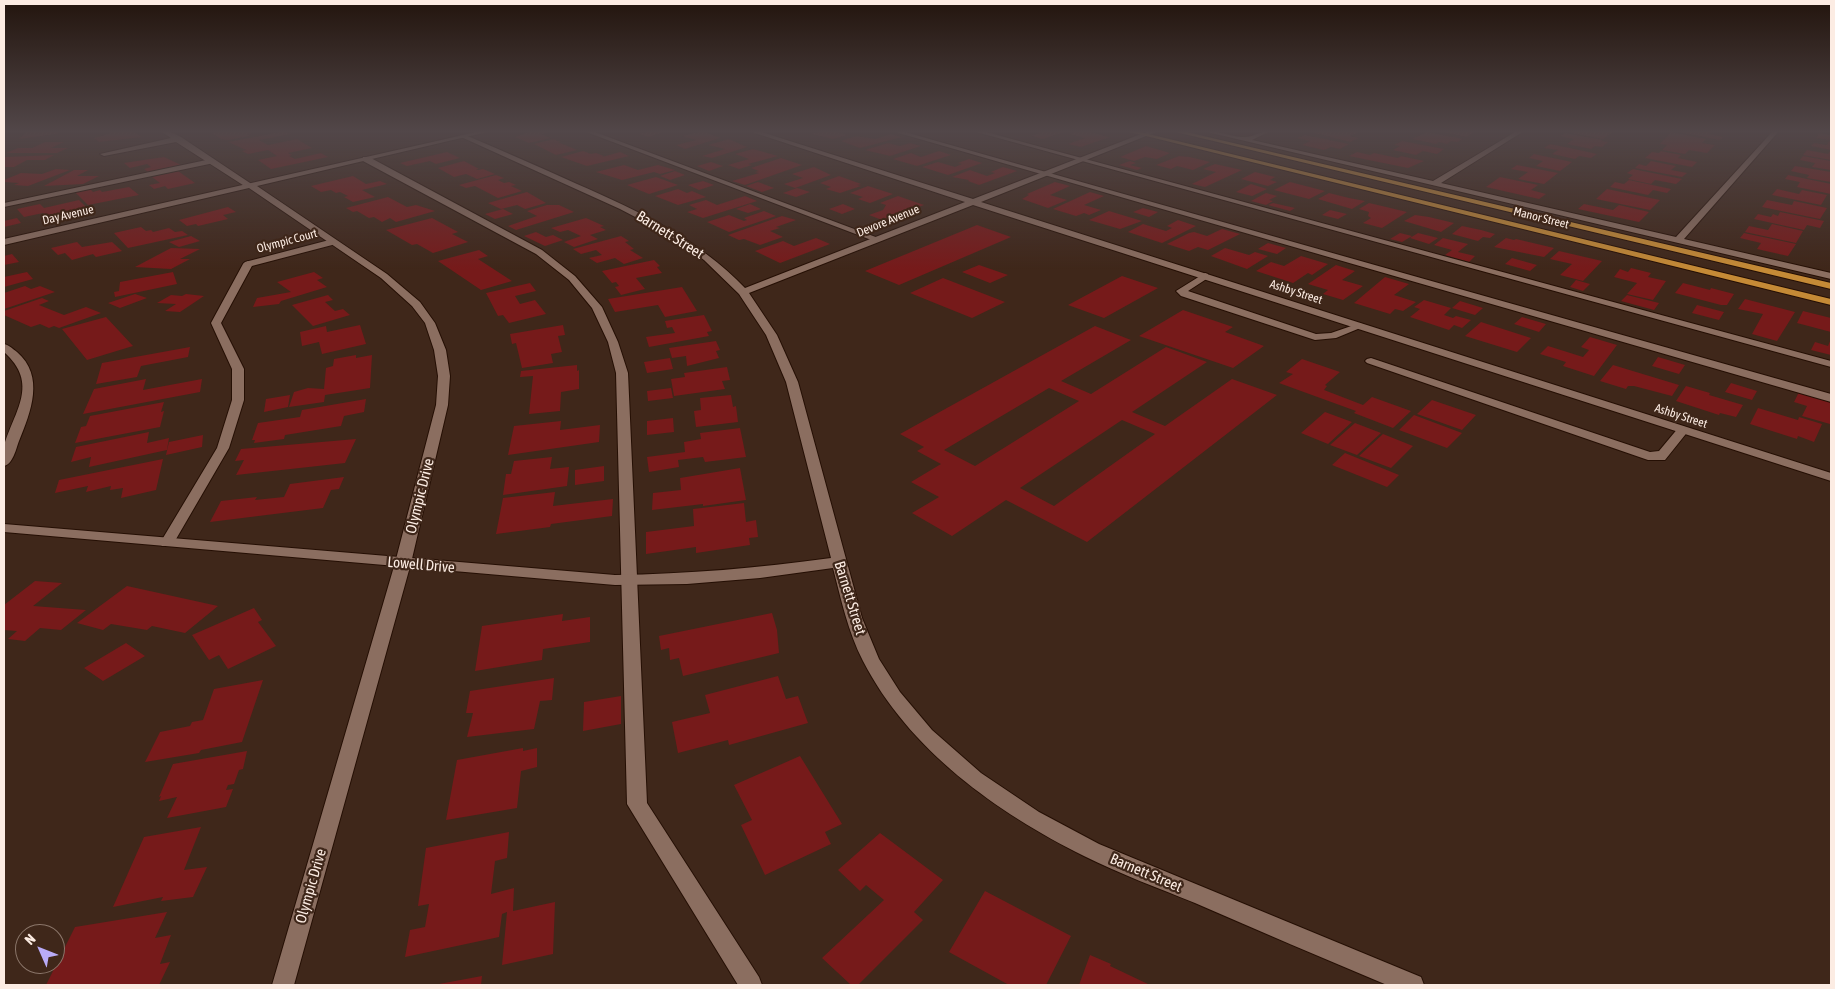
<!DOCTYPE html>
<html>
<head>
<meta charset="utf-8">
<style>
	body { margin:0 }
	#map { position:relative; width:1835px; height:989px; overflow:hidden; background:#3f271a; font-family:"Asap Condensed",sans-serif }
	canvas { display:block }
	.frame { position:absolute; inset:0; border:5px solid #fcece3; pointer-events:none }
	.north { position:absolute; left:15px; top:924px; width:50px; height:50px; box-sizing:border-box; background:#3f271a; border:1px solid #8b766a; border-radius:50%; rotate:314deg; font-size:14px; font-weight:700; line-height:20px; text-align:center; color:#fcece3 }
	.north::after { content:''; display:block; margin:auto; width:18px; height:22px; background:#b9abf7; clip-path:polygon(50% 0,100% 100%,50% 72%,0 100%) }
</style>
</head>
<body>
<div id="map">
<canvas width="1835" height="989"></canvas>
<div class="frame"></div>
<div class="north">N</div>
</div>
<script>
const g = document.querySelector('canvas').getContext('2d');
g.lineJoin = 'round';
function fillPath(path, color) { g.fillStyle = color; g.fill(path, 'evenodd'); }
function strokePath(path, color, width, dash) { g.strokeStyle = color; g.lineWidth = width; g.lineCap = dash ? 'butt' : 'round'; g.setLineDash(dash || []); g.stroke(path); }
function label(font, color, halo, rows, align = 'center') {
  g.font = font + ' "Asap Condensed",sans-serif'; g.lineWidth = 4.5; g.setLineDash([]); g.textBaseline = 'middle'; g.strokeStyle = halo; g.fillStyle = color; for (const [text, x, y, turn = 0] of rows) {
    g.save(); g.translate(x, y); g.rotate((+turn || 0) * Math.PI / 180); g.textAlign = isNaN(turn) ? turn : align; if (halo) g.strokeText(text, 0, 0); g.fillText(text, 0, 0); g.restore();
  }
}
const building = new Path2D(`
	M22,131H61L57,134L19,139L26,132L19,133Z
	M108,131H133L142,137L99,142L94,138L111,133Z
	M223,131H247L252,133L247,134L250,136L228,140L221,139L211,133Z
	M285,131L291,134L259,140L268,145L297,139L312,148L288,153L292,155L289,156L295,159L321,153L328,157L271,169L258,160L277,156L268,150L248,154L242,151L246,150L228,142Z
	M532,131H553L541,134L551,138L529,143L515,137Z
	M649,131H666L649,137L639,134Z
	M703,131L720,138L685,149L676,145L696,140L682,136Z
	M822,131H834L848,135L833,139L811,134Z
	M1033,131H1067L1043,139L1031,136L1040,133Z
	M1078,131H1085L1110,137L1081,147L1068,144L1085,138L1069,134Z
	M1315,131H1354L1359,132L1350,136L1359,138L1350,142L1311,132Z
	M1439,131H1465L1474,132L1466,137Z
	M1574,131H1614L1603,139L1571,133Z
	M1673,131H1713L1709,134L1723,137L1720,140Z
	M1427,132L1463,139L1457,142L1451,141L1447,144L1439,142L1436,144L1412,139Z
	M1671,132L1706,139L1702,143L1715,145L1707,153L1689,150L1685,154L1662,150L1667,145L1660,144Z
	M1565,133L1603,140L1601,141L1608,142L1602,147L1595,146L1591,149L1567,144L1574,139L1560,136Z
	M1819,133L1831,135V140L1816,138Z
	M891,134L902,137L860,148L841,141L857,136L875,139Z
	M1305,135L1349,144L1340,149L1331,147L1324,150L1302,145L1310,141L1297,138Z
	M553,139L561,142H558L577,150L556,155L534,144Z
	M729,139L747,147L712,158L702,156L725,149L708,145Z
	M1402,141L1444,149L1437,154L1423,151L1416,155L1393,150L1400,146L1394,145Z
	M1829,141L1831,142V160L1803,155L1807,150L1828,154L1831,150L1811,146L1814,143L1827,145Z
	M45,142H64L51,148H68L57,153H6L18,148H32Z
	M888,143L900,146L910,143L921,146L890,156L865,150Z
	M1550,144L1570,148L1597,154L1591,158L1579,156L1575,159L1552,154L1558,150L1544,148Z
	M1146,146L1170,153L1157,159L1145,157L1134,161L1120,157Z
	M753,149L778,156L748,164L752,165L739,169L728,165L749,159L735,154Z
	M583,151L591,154L596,153L604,156L602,157L620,152L629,156L587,166L561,157Z
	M939,151L951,155L917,166L893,159L911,153L921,157Z
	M1661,151L1681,155L1678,158L1697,162L1692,167L1645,158L1652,152L1659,153Z
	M447,152L460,158L436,164L430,161L407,166L400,163Z
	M1357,152L1370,155L1374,153L1398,158L1401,156L1424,161L1408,168L1349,156Z
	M1534,154L1572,162L1560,171L1536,166L1543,161L1529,158Z
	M54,155L45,160H27L14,167H4L5,157Z
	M1179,156L1190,157L1210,162L1193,170L1177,166L1171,169L1156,165Z
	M1803,156L1831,161V170L1812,167L1815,163L1800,160Z
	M164,157L181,165L148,172L144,169L151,167L147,164L130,168L124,163Z
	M781,158L802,165L745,185L732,181L759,173L755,172L759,171L751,168Z
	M969,159L982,163L948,175L922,167L938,162L955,167L962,164L958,163Z
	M464,161L479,169H476L478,170L483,169L495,174L477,179L466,174L454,177L438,168Z
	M1130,161L1136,163L1130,165L1142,168L1137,170L1119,165Z
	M1651,161L1676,166L1671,170L1687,173L1682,177L1635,168L1639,164L1646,166Z
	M711,162L723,166L709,171L697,166Z
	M1215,164L1242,170L1205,187L1192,184L1216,172L1203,169Z
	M624,165L638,170L658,165L675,170L660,174L654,172L622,180L596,172Z
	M1517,165L1558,173L1544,184L1518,179L1528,172L1511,169Z
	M1795,166L1831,172V182L1807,178L1809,175L1791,171Z
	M814,167L831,175L795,188L784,184L803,178L792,174Z
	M1003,167L1017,171L979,185L968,181L969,180L952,177L970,170L987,176L995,173L991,172Z
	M56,169L70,170L28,186L14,185L19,183L4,182V180L21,173L42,174Z
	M1633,169L1682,179L1676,184L1655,180L1651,184L1628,179L1633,175L1627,173Z
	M74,170H88L77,176H99L83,184L44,186Z
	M178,171L195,183L168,189L165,186L154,189L149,185L160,183L152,177Z
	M675,171L685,175L670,180L660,176Z
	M1255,172L1275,177L1270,180L1277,182L1268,186L1241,179Z
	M496,175L504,178L498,180L504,183L509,182L516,185L511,186L522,191L498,198L475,186L466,188L459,185Z
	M1788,175L1831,184V194L1797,187L1800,182L1785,179Z
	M353,176L366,184L380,181L387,184L362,190L375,197L353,202L344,197L348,196L340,192L336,193L331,190L321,192L311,186Z
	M839,176L861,184L857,185L861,186L840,193L826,189L831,187L820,183Z
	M656,177L678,185L649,194L627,185Z
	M1500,177L1538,185L1531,190L1546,194L1539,199L1486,187Z
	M1629,180L1671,189L1667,193L1653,190L1648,195L1610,187L1615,182L1624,184Z
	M703,181L714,185L699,190L688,185Z
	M758,182L774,188L762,192L746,186Z
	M1055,182L1070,186L1050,195L1067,200L1048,208L1022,199L1029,195L1027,194Z
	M1290,182L1325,191L1309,199L1274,190Z
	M1251,184L1267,189L1252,196L1236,192Z
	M868,186L893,194L870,203L858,199L863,197L850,193Z
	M129,187L139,195L88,205L75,192L90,189L93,192L100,190L102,192Z
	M797,188L810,192L796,197L783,193Z
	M678,189L687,193L692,191L706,197L678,205L655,196Z
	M1607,189L1660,200L1650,210L1596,199Z
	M1777,189L1799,194L1802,190L1827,195L1821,205L1772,195Z
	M527,192L546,203L525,209L517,205L501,209L488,203Z
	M1090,192L1104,196L1084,205L1101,210L1089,215L1084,213L1076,216L1053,209Z
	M1266,193L1277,196L1269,200L1273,201L1266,205L1251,201Z
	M1329,193L1349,198L1365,201L1352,209L1318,199Z
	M745,196L757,201L703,218L687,212L697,209L689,205L706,200L717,205Z
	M898,196L924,205L882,220L869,215L883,210L886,205L880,203Z
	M388,197L407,207L416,205L435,211L396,222L390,218L382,222L374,217L369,218L357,211L353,212L346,208Z
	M79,200L86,207L46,216L43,213L24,217L17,209L40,204L44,208Z
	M1767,200L1792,205L1794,201L1827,208L1820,219L1762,207Z
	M1273,203L1295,208L1290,211L1268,205Z
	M1369,203L1382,206L1407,212L1382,228L1363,223L1371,218L1368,216L1369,212L1359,209Z
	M750,204L761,209L748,213L736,209Z
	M843,204L855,209L842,214L829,209Z
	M1584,204L1613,210L1619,205L1649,212L1639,222L1578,209Z
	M547,205H559L574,212L516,230L508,226L537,216L527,211Z
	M228,207L236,212L223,215L228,219L198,226L196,224L187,226L179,220Z
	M1143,208L1158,212L1149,217L1133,212Z
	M503,209L513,214L495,219L485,214Z
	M1330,210L1347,214L1338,219L1322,215Z
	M764,211L776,216L729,232L707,222L729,215L744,221L747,220L744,218Z
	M1109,211L1142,221L1120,229L1089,220Z
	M1780,212L1824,221L1820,228L1807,225L1804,230L1754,219L1758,214L1771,217L1773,214L1778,216Z
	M1415,215L1429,217L1454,223L1441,232L1404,221Z
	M782,216L796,220L776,227L780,228L770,231L783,237L760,245L744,239L739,240L728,235Z
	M17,218L21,223L4,227V221Z
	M432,218L458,232L452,234L468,242L433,253L417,244L412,245L386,230Z
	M586,218L604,226L600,227L606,230L590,235L598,239L574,247L564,242L581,236L568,230L560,232L551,228Z
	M1178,220L1196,226L1162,243L1128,232L1143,224L1166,231L1172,228L1167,226Z
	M1772,224L1803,231L1796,243L1745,232L1749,226L1768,230Z
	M977,225L1011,237L899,285L865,271Z
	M1462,226L1481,230L1495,234L1490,238L1483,237L1478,241L1452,234Z
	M141,227L146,231L151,230L153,232L169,228L175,232L182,231L188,235L128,248L114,233Z
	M1222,229L1240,234L1208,250L1198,247L1189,251L1167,244L1189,233L1194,232L1207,236Z
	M536,232L546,237L553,235L563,240L545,246L524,236Z
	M1400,233L1412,236L1402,242L1390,239Z
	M1418,233L1438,238L1429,244L1410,238Z
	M1744,233L1796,244L1788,256L1757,249L1761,243L1740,238Z
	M191,236L200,241L179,247L169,242Z
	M621,236L629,241L625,242L634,249L630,250L643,258L624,264L615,258L597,263L589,258L602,255L596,250L581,254L573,249Z
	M816,238L830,244L780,263L755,251L783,241L794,246Z
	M1443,238L1468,244L1458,252L1475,256L1469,262L1445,255L1452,250L1434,245Z
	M1506,238L1514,240L1516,239L1554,248L1544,257L1494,247Z
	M77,242L82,247L112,242L122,251L96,257L93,254L72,260L65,253L58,255L51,248Z
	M1268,243L1286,248L1277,254L1258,249Z
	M171,248L200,249L180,259H190L171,269L135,267Z
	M1225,248L1249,255L1255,252L1268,256L1247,269L1211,256Z
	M479,250L488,256L478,259L512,281L481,290L438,261Z
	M1559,251L1602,261L1583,281L1560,275L1572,264L1550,259Z
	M12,254L19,262L4,265V256Z
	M1301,256L1328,264L1312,275L1308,273L1293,283L1256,271L1271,262L1284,266Z
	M1512,258L1537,265L1530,271L1505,264Z
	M654,260L660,266L657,267L662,273L636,278L645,289L621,295L615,287L619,286L616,282L612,283L602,271Z
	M979,265L1008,275L990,283L962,272Z
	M1336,265L1355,271L1342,280L1363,286L1343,300L1323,294L1328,290L1308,284Z
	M1631,268L1651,273L1648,277L1666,281L1653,300L1627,294L1637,283L1614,277L1620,269L1628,272Z
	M27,272L33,279L4,287V277Z
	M173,272L177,284L115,297L114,292L119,291L120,282Z
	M314,272L323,278L317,280L327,287L281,301L279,304L253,307L257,298L291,292L277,282Z
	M1122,276L1158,288L1104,318L1068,305Z
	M1385,277L1409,284L1394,295L1416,302L1403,311L1395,309L1390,314L1354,303Z
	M943,278L1005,302L972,318L910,293Z
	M1576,280L1590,284L1583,291L1570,287Z
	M530,283L536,291L515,296L520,304L535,300L546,314L509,323L503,315L498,316L486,293Z
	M1683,283L1710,290L1711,288L1734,294L1727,305H1721L1675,293Z
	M25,286L31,289L40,286L55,292L4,309V293Z
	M682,287L697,311L665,317L658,305L615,312L608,299Z
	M135,294L147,298L120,308L108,303Z
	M186,294L204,296L180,312L165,311L176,304L157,303L171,295L182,296Z
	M328,295L333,300L325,302L335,311L343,309L350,315L313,326L292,305Z
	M1627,295L1659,303L1654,310L1621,301Z
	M42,298L49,301L39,305L64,315L86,307L101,313L59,328L54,326L49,328L40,324L31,327L4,315V311Z
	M1745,299L1795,312L1777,341L1752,334L1763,314L1738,309Z
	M1424,300L1451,308L1444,315L1453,318L1456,316L1471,320L1462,328L1454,325L1449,330L1410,317L1420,309L1414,307Z
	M1460,301L1483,308L1475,315L1452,308Z
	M1697,305L1724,312L1719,320L1692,313Z
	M1183,310L1233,327L1225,332L1264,346L1233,368L1139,336Z
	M1803,311L1831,318V332L1797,323Z
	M704,315L712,331L707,332L709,336L649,347L646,337L675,333L672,327L667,328L665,321Z
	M106,317L133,346L87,360L62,329Z
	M1522,317L1546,324L1539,332L1514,324Z
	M1481,322L1531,338L1517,352L1465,336Z
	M360,325L366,344L322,354L319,342L302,346L300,332L326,326L327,332Z
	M563,325L565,335L558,336L562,352L551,354L553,363L522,368L516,343L512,344L510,334Z
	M1095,326L1131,340L1061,381L1091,394L1166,347L1207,362L1132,412L1165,426L1232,379L1277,395L1087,542L1006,500L952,536L912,513L939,497L911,482L941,464L917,451L924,447L900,434ZM1049,388L1079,401L975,466L944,450ZM1122,420L1155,434L1054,506L1020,488Z
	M1590,337L1617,345L1594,376L1563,366L1566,362L1540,354L1548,346L1583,357L1589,350L1581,347Z
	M1831,339V355L1811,350L1815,342L1828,346Z
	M716,341L720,350L716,351L719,358L687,366L686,356L672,358L669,348Z
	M190,347L188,357L141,366L137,377L96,384L102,363Z
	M356,355V358L372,355L370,388L325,395L324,402L289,407L294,392L308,388L324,389L326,368L333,366L334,359Z
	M1658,357L1685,365L1679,374L1652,366Z
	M670,358L673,369L647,373L644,362Z
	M1302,359L1340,372L1325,385L1327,386L1324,390L1363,405L1372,397L1411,411L1393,428L1354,413L1356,411L1279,383L1293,374L1286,372Z
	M577,365V371L579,370V389L561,392L560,411L529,414L533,376L520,377L521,371Z
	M1613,365L1679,385L1672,396L1634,386H1628L1626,389L1600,381Z
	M727,367L730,380L722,381L725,389L674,396L671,379L685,377L684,373Z
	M146,379L143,390L202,379L200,392L83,414L94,389Z
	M1731,383L1757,391L1752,400L1725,392Z
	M1686,386L1710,393L1709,395L1743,405L1736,417L1720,413L1719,415L1676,401Z
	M671,388L673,398L648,401L647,391Z
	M1799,392L1831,401L1830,424L1802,416L1807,406L1794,402Z
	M290,395L288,407L264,412L266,399Z
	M731,395L733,407L736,406L738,422L696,427L694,411L701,410L700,398Z
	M366,399L364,412L344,416L341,426L285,435L284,439L254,443L255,440H252L258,423L300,417L302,410Z
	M1432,400L1476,415L1462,430L1417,414Z
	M164,402L161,412L164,411L160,427L75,443L81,427L86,426L90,416Z
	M1758,408L1798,420L1799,417L1822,424L1814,442L1798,436L1797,439L1750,424Z
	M1325,412L1352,422L1328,444L1301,433Z
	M1414,415L1462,433L1447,448L1399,430Z
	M673,418L674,432L647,435V421Z
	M561,421L560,430L600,425L599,442L508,455L514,426Z
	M1355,423L1381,433L1357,455L1330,445Z
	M740,428L746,457L705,462L703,457L678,460L679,467L649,472L647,457L685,452L684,442L701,439L700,433Z
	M149,432L147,443L169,438L167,450L89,467L91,457L71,462L76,447Z
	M1383,434L1413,446L1391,468L1359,456Z
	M203,435L202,447L166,455L169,442Z
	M356,439L345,463L236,475L244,460L235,461L241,449Z
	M1345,453L1399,475L1387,487L1332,465Z
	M552,457L550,469L569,467L567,486L503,495L506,474H511L514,461Z
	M163,459L156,490L121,498L123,488L110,490L111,486L86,492L88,486L55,493L59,480Z
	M604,466V481L575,485V470Z
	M740,468L746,500L703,506V504L652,510L653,493L681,490L680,478Z
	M344,477L339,489L331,490L323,508L210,522L221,501L257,497L255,500L284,497L290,484Z
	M555,492L553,506L613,499L612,516L551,524L550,527L496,534L503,498Z
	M744,503L746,522L756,520L758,537L749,538L750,545L696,553V547L646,554V532L694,526L693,509Z
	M35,581L62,583L33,606L86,610L61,630L40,628L25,641L8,639L17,631L4,630V605Z
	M127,586L218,606L185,633L152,626L147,630L111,624L103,630L77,623Z
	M254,608L262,620L258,622L276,646L228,669L219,655L209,660L192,635Z
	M772,613L777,630L779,653L683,676L679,658L670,660L669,648L661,650L659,636Z
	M563,614L562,621L590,617V642L543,649L542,660L475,671L482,626Z
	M126,643L145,656L103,681L84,668Z
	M778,676L786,699L798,696L808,723L729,745L728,740L678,753L672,722L710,713L705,695Z
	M554,678L552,700L540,701L534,729L467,737L473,713H466L470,691Z
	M263,680L242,742L201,750L199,753L145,762L160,732L190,726L192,722L203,720L214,689Z
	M621,696V724L583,731L584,702Z
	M523,748V751L537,748V767L521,771L517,808L446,820L457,760Z
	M247,751L243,769L239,770L234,784L228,785L226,790L233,789L226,807L167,818L177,797L159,801L161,796L159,797L173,764Z
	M800,756L842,824L825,832L831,844L765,875L741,825L752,820L734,785Z
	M201,827L184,870L207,867L193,897L161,901L163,897L113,907L144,837Z
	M509,832L507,858L495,861L491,894L514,888L513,911L555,902L553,954L502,965L507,912L502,914L499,937L405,957L410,930L425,927L429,904L418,906L426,848Z
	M880,833L943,880L914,912L923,920L858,985H851L822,958L884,900L866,885L860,891L838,870Z
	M985,891L1071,936L1046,985H1009L949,952Z
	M167,912L155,938L171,935L160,964L170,962L159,985H46L75,927Z
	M1090,955L1111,964L1110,966L1150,985H1079Z
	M482,976L481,985H439V984Z`);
const service = new Path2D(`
	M584,131H592L881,239L880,241H874Z
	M892,131H901L1831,394V402Z
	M973,131H982L1831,361V367Z
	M363,157H369L542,250L575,276L602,307L618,342L628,373L647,803L759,977L762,985H738L627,804L616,373L608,342L592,308L569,280L536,254L363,161Z
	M211,159L215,161L214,163L4,207V203Z
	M248,261L253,264L221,323L244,369V400L229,448L172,546H162L160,543L217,448L232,400V369L211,323L243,264Z
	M1205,273L1208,274V278L1188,291L1316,334L1331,333L1360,323L1365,326L1336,338L1315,340L1181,296L1176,291Z
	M1371,358L1650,452L1659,451L1679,427L1683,426L1689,430L1665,460H1648L1367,363L1365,361L1367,359Z`);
const minor = new Path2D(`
	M161,131H168L181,137L253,185L246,187L176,142L104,156L100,154L171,138Z
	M749,131H758L973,199L1149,131H1157L1156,132L981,202L1831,473V481L973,205L749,293L777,335L798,382L862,618L879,659L900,692L932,730L981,773L1039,812L1099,844L1421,977L1424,985H1387C1323,958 1259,931 1195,903C1158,888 1120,874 1084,856C996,812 909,750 863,661C848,632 841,599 833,568L760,578L687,584L615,585L4,532V524L615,575C688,574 758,568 831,558L786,382L766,335L739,294L704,260L664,232L620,209L459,136L465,135C503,151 540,167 577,184C639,211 698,239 745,288L965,202Z
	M1203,131C1216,129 1229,137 1243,137C1252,138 1260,131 1270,131L1252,140L1433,181L1517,131H1524L1441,183L1676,237L1773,131H1779L1684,239L1831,273V279Z
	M333,239L338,242L336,244L248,267L243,264L245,262Z
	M4,344C9,345 13,349 17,352C45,376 31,412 19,441C16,449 13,464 4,466C4,460 3,452 4,446C14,411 40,384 4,352Z`);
const tertiary = new Path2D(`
	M481,131H491L257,186L387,274L420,302L435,323L446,350L450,376L448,405L411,563L294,985H272L395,563L436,405L438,376L434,350L425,323L412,306L381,278L249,188L4,245V239Z`);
const primary = new Path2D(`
	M1126,131H1136L1831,299V305Z
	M1172,131H1182L1831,283V289Z`);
const farStreetnames = [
	["Day Avenue",68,215,-13],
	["Manor Street",1541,218,14],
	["Devore Avenue",888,221,-22],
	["Olympic Court",287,241,-15],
	["Ashby Street",1296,292,18],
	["Ashby Street",1681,416,18]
];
const streetNames = [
	["Barnett Street",670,235,32],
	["Olympic Drive",420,496,-76],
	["Lowell Drive",421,565,5],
	["Barnett Street",850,598,73],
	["Barnett Street",1146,873,23],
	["Olympic Drive",311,886,-74]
];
fillPath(building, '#761a1a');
strokePath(service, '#250f04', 2);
strokePath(minor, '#250f04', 2);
strokePath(tertiary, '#250f04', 2);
strokePath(primary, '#250f04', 2);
fillPath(service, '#8b6e60');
fillPath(minor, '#8b6e60');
fillPath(tertiary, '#8b6e60');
fillPath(primary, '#c58a36');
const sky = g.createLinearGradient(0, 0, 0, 269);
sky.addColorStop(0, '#23150e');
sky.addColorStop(0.49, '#524749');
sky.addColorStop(1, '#52474900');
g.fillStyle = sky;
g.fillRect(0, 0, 1835, 269);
label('12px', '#fcece3', '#3f271a', farStreetnames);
label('15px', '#fcece3', '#3f271a', streetNames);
</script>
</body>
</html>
